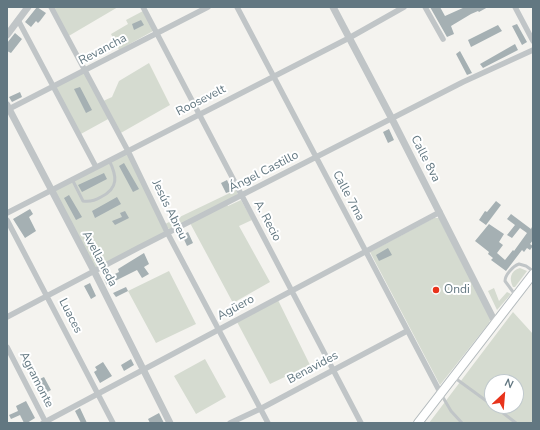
<!DOCTYPE html>
<html>
<head>
<meta charset="utf-8">
<style>
	body { margin:0 }
	#map { position:relative; width:540px; height:430px; overflow:hidden; background:#f4f3ef; font-family:"Nunito Sans",sans-serif }
	canvas { display:block }
	.frame { position:absolute; inset:0; border:8px solid #627781; pointer-events:none }
	.north { position:absolute; left:484px; top:374px; width:40px; height:40px; box-sizing:border-box; background:#fff; border:1px solid #c0c9cd; border-radius:50%; rotate:26deg; font-size:11px; font-weight:700; line-height:16px; text-align:center; color:#627781 }
	.north::after { content:''; display:block; margin:auto; width:14px; height:18px; background:#e8331b; clip-path:polygon(50% 0,100% 100%,50% 72%,0 100%) }
</style>
</head>
<body>
<div id="map">
<canvas width="540" height="430"></canvas>
<div class="frame"></div>
<div class="north">N</div>
</div>
<script>
const g = document.querySelector('canvas').getContext('2d');
g.lineJoin = 'round';
function fillPath(path, color) { g.fillStyle = color; g.fill(path, 'evenodd'); }
function strokePath(path, color, width, dash) { g.strokeStyle = color; g.lineWidth = width; g.lineCap = dash ? 'butt' : 'round'; g.setLineDash(dash || []); g.stroke(path); }
function label(font, color, halo, rows, align = 'center') {
  g.font = font + ' "Nunito Sans",sans-serif'; g.lineWidth = 4; g.setLineDash([]); g.textBaseline = 'middle'; g.strokeStyle = halo; g.fillStyle = color; for (const [text, x, y, turn = 0] of rows) {
    g.save(); g.translate(x, y); g.rotate((+turn || 0) * Math.PI / 180); g.textAlign = isNaN(turn) ? turn : align; if (halo) g.strokeText(text, 0, 0); g.fillText(text, 0, 0); g.restore();
  }
}
const green = new Path2D(`
	M51,7H118L67,37Z
	M143,11L153,29V31L119,50L111,34L128,24L126,20Z
	M149,63L170,105L119,134L110,118L79,135L54,87L85,71L101,102L112,97L119,81Z
	M128,151L168,233L169,229L165,224L236,190L238,194L226,202L228,206L241,200L252,220L239,226L270,282L233,303L190,223L94,272L50,190Z
	M434,218H439L491,318L489,323L440,385L370,252Z
	M520,268L527,271L515,287H513C509,279 510,271 520,268Z
	M169,271L196,324L156,343L128,291Z
	M494,288L499,301L507,292L511,294L497,310L488,291Z
	M277,298L310,365L270,384L236,320Z
	M513,312L533,334V423H429ZM492,382H516V406H492Z
	M205,359L226,397L196,414L174,376Z`);
const building = new Path2D(`
	M37,7L46,13L40,21L38,23L36,21L31,27L25,22Z
	M430,7H440L445,16L465,7H488L479,12L478,11L471,14L451,26L454,34L447,37Z
	M141,20L144,25L134,30L132,24Z
	M517,24L527,42L522,45L512,26Z
	M498,25L502,31L471,47L468,40Z
	M15,33L22,39L11,53L7,51V43Z
	M515,44L518,50L483,68L480,64Z
	M460,51L472,73L467,75L456,54Z
	M80,87L92,110L86,113L74,89Z
	M20,92L22,97L12,102L9,97Z
	M389,129L394,140L388,143L383,132Z
	M124,163L139,189L133,192L119,166Z
	M104,173L107,179L82,192L78,185Z
	M227,180L232,191L226,193L221,183Z
	M69,195L82,217L76,220L64,198Z
	M117,197L121,204L95,218L92,211Z
	M496,201L501,205L486,225L479,220L485,211L487,212Z
	M30,209L33,214L29,217L36,231L25,238L13,219Z
	M125,211L129,218L115,225L112,221L122,217L120,213Z
	M511,214L531,229L533,225V240L530,244L533,246L530,250L527,248L524,252L522,250L506,271L491,260L493,258L488,254L489,252L475,241L489,224L504,234L499,242L503,245L497,253L505,260L513,250L514,251L527,233L520,228L512,238L507,235L515,225L507,219Z
	M188,232L193,243L187,246L182,235Z
	M388,248L392,255L379,261L376,255Z
	M144,253L149,264L144,267L149,274L142,278L137,270L107,285L104,279L119,272L118,269Z
	M90,283L96,296L91,299L84,286Z
	M126,287L128,291L116,297L113,293Z
	M131,359L134,365L124,371L121,365Z
	M103,362L112,376L100,383L94,372L97,370L95,367Z
	M44,377L51,390L40,396L33,382Z
	M26,401L35,418L27,423H24L20,415L11,419L9,415L18,411L16,406Z
	M80,408L87,423H81L75,411Z
	M159,413L164,423H150L148,419Z`);
const service = new Path2D(`
	M72,179L83,201C89,202 96,200 101,197C119,188 117,176 109,160
	M516,296L505,281C505,275 513,266 519,264L526,266L533,271
	M455,378L492,405
	M441,394L451,411L462,423
	M494,406L516,423`);
const minor = new Path2D(`
	M51,7L128,151L168,234L268,423
	M143,7L361,423
	M237,7L441,394
	M425,7L443,39
	M515,7L533,41
	M18,20L96,167
	M7,110L208,7
	M7,213L349,38L404,7
	M7,220L113,423
	M7,317L138,248L463,82L533,50
	M7,347L46,423
	M43,423L440,212
	M230,423L260,409L407,331`);
const tertiary = new Path2D(`
	M333,7L392,119L495,322
	M7,35L28,7
	M7,105L96,275L170,423`);
const secondary = new Path2D(`
	M418,423L533,274`);
const markers = [
	[436,290,4,"#e8331b"]
];
const streetNames = [
	["Revancha",103,50,-28],
	["Roosevelt",201,101,-27],
	["Calle 8va",425,159,63],
	["Ángel Castillo",264,172,-27],
	["Calle 7ma",348,196,62],
	["Jesús Abreu",169,210,64],
	["A. Recio",267,221,62],
	["Avellaneda",99,259,62],
	["Agüero",236,308,-28],
	["Luaces",70,316,63],
	["Benavides",313,368,-28],
	["Agramonte",36,380,63]
];
const poiNames = [
	["Ondi",444,290]
];
fillPath(green, '#d5dbd0');
fillPath(building, '#a5b0b3');
strokePath(secondary, '#b2b9bc', 10);
strokePath(service, '#c0c5c7', 3);
strokePath(minor, '#c0c5c7', 5.5);
strokePath(tertiary, '#c0c5c7', 7);
strokePath(secondary, '#fff', 8);
for (const [x, y, r, color] of markers) { const dot = new Path2D(); dot.arc(x, y, r, 0, 2 * Math.PI); g.fillStyle = color; g.fill(dot); strokePath(dot, '#fff', 1.5); }
label('12px', '#627781', '#fff', streetNames);
label('12px', '#627781', '#fff', poiNames, 'left');
</script>
</body>
</html>
